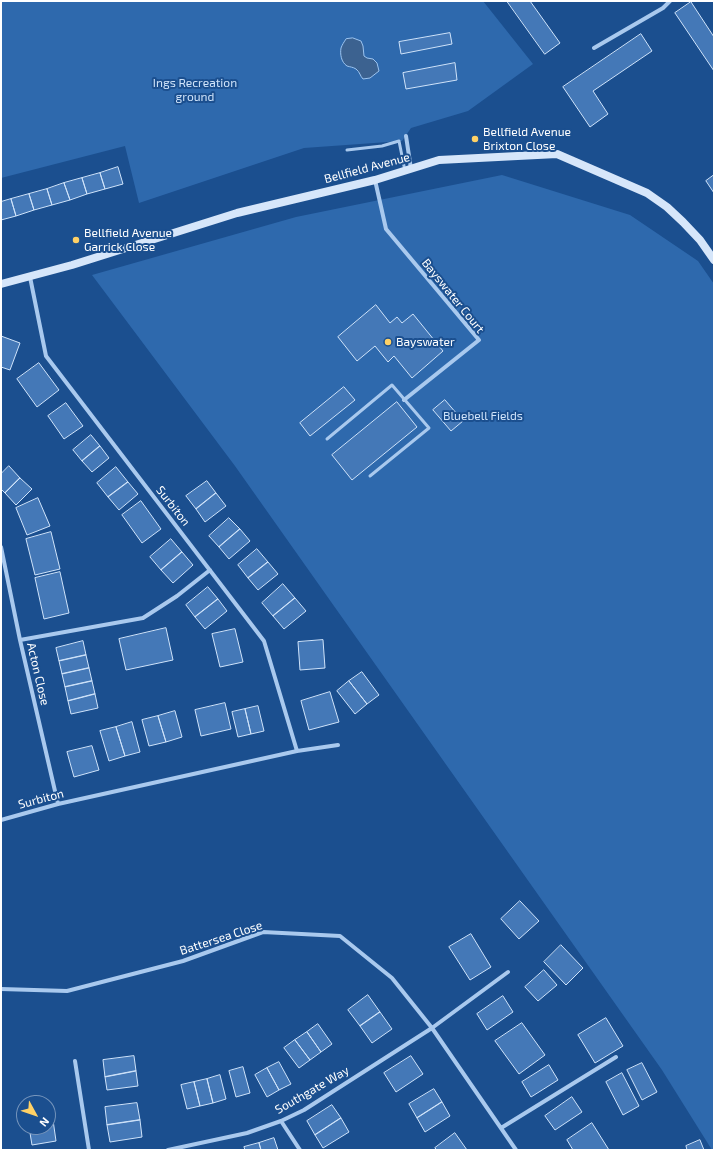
<!DOCTYPE html>
<html>
<head>
<meta charset="utf-8">
<style>
	body { margin:0 }
	#map { position:relative; width:715px; height:1151px; overflow:hidden; background:#1b4f8f; font-family:"Exo 2",sans-serif }
	canvas { display:block }
	.frame { position:absolute; inset:0; border:2px solid #fff; pointer-events:none }
	.north { position:absolute; left:16px; top:1095px; width:40px; height:40px; box-sizing:border-box; background:#1b4f8f; border:1px solid #7695bc; border-radius:50%; rotate:130deg; font-size:11px; font-weight:700; line-height:16px; text-align:center; color:#fff }
	.north::after { content:''; display:block; margin:auto; width:14px; height:18px; background:#ffd166; clip-path:polygon(50% 0,100% 100%,50% 72%,0 100%) }
</style>
</head>
<body>
<div id="map">
<canvas width="715" height="1151"></canvas>
<div class="frame"></div>
<div class="north">N</div>
</div>
<script>
const g = document.querySelector('canvas').getContext('2d');
g.lineJoin = 'round';
function fillPath(path, color) { g.fillStyle = color; g.fill(path, 'evenodd'); }
function strokePath(path, color, width, dash) { g.strokeStyle = color; g.lineWidth = width; g.lineCap = dash ? 'butt' : 'round'; g.setLineDash(dash || []); g.stroke(path); }
function label(font, color, halo, rows, align = 'center') {
  g.font = font + ' "Exo 2",sans-serif'; g.lineWidth = 4; g.setLineDash([]); g.textBaseline = 'middle'; g.strokeStyle = halo; g.fillStyle = color; for (const [text, x, y, turn = 0] of rows) {
    g.save(); g.translate(x, y); g.rotate((+turn || 0) * Math.PI / 180); g.textAlign = isNaN(turn) ? turn : align; if (halo) g.strokeText(text, 0, 0); g.fillText(text, 0, 0); g.restore();
  }
}
const green = new Path2D(`
	M1,1H483L533,64L468,111L411,128L402,141L304,148L139,203L125,146L1,178Z
	M502,175L630,215L698,261L714,284V1150H712L662,1070L235,466L92,275L296,217Z`);
const water = new Path2D(`
	M353,38L361,41L363,46L364,56L367,58L373,59L377,63L379,71L370,78L363,79C360,76 360,72 356,69C353,67 350,67 347,66C341,62 340,54 341,48C342,45 344,42 346,39Z`);
const building = new Path2D(`
	M507,1H530L560,43L545,54Z
	M691,2L714,37V71L675,13Z
	M450,33L452,44L401,54L399,42Z
	M641,34L652,51L593,91L608,114L590,127L563,87Z
	M455,63L457,80L406,89L403,73Z
	M118,167L123,184L105,189L100,173Z
	M100,173L105,189L87,194L82,178Z
	M714,175V193L706,181Z
	M82,178L87,194L70,200L64,183Z
	M64,183L70,200L52,205L47,189Z
	M47,189L52,205L34,210L29,194Z
	M29,194L34,210L16,216L11,199Z
	M11,199L16,216L1,220V202Z
	M376,305L390,323L397,317L402,323L413,314L443,351L412,378L394,356L388,362L375,346L357,361L338,337Z
	M1,336L20,343L10,370L1,367Z
	M39,363L59,390L37,407L17,379Z
	M344,387L355,400L310,436L300,423Z
	M445,400L463,421L451,431L433,410Z
	M397,402L417,427L352,480L332,455Z
	M66,403L83,426L64,439L48,416Z
	M91,435L100,446L82,461L73,450Z
	M100,446L109,458L92,472L82,461Z
	M9,466L20,478L5,493L1,489V474Z
	M116,467L128,482L108,497L97,483Z
	M20,478L32,489L16,505L5,493Z
	M207,481L216,493L196,509L186,496Z
	M128,482L138,494L119,510L108,497Z
	M216,493L226,506L205,522L196,509Z
	M38,498L50,526L27,535L16,508Z
	M141,501L161,529L142,543L122,515Z
	M229,518L240,529L219,547L209,536Z
	M240,529L250,541L229,559L219,547Z
	M51,532L60,569L35,575L26,539Z
	M171,539L182,552L161,570L150,557Z
	M257,549L268,562L248,578L238,565Z
	M182,552L193,565L173,583L161,570Z
	M268,562L278,574L258,590L248,578Z
	M60,572L69,613L44,619L35,578Z
	M283,584L295,598L273,616L262,603Z
	M208,587L218,599L195,617L186,605Z
	M295,598L306,611L284,629L273,616Z
	M218,599L227,611L205,629L195,617Z
	M166,628L173,660L126,670L119,639Z
	M235,629L243,662L220,667L212,634Z
	M323,640L325,668L300,670L298,642Z
	M83,641L86,655L59,661L56,648Z
	M86,655L89,668L62,674L59,661Z
	M89,668L92,681L65,687L62,674Z
	M362,672L379,695L367,704L349,681Z
	M92,681L95,694L68,701L65,687Z
	M349,681L367,704L355,714L337,691Z
	M330,692L339,722L309,730L301,701Z
	M95,694L98,708L71,714L68,701Z
	M225,703L231,729L201,736L195,710Z
	M258,706L264,731L251,734L245,709Z
	M245,709L251,734L238,737L232,712Z
	M175,711L182,737L166,742L158,716Z
	M158,716L166,742L149,746L142,720Z
	M132,722L140,752L125,756L116,727Z
	M116,727L125,756L109,761L100,731Z
	M92,746L99,770L74,777L67,752Z
	M520,901L539,921L519,939L501,919Z
	M471,934L491,967L470,980L449,947Z
	M561,945L583,968L566,985L544,962Z
	M544,970L557,985L538,1001L525,987Z
	M368,995L380,1012L360,1026L348,1010Z
	M503,996L513,1012L487,1030L477,1014Z
	M380,1012L392,1029L372,1043L360,1026Z
	M606,1018L623,1046L595,1063L578,1035Z
	M522,1023L545,1055L519,1074L495,1041Z
	M318,1024L332,1044L321,1052L307,1032Z
	M307,1032L321,1052L310,1060L295,1040Z
	M295,1040L310,1060L299,1068L284,1048Z
	M134,1056L136,1071L105,1077L103,1060Z
	M411,1056L423,1074L396,1092L384,1073Z
	M279,1062L291,1084L279,1090L267,1068Z
	M642,1063L657,1092L642,1100L627,1070Z
	M549,1065L558,1080L531,1097L522,1082Z
	M243,1067L250,1093L236,1097L229,1071Z
	M267,1068L279,1090L267,1097L255,1075Z
	M136,1071L138,1086L107,1090L105,1077Z
	M622,1073L639,1106L623,1115L606,1082Z
	M220,1075L226,1099L213,1103L207,1079Z
	M207,1079L213,1103L200,1106L194,1082Z
	M194,1082L200,1106L187,1109L181,1085Z
	M434,1089L442,1102L417,1118L409,1104Z
	M572,1097L582,1112L555,1130L545,1116Z
	M442,1102L450,1116L425,1132L417,1118Z
	M137,1103L140,1120L107,1125L105,1107Z
	M332,1105L341,1118L315,1135L307,1121Z
	M48,1106H51L56,1141L32,1145L29,1127H48Z
	M341,1118L349,1132L323,1148L315,1135Z
	M140,1120L142,1137L110,1142L107,1125Z
	M592,1123L609,1150H573L567,1140Z
	M455,1133L467,1150H437L435,1148Z
	M274,1138L278,1150H261L259,1143Z
	M700,1140L704,1150H687L686,1146Z
	M259,1143L261,1150H245L244,1147Z`);
const lane = new Path2D(`
	M347,150L382,146L399,141L405,171
	M327,439L392,385L429,428L370,476`);
const street = new Path2D(`
	M594,48L663,8L670,1
	M406,136L411,169
	M375,180L386,229L479,340L404,400
	M1,547L20,640L58,804
	M20,640L143,618L177,596L210,570
	M297,751L338,745
	M1,820L58,804L297,751L264,641L46,356L30,277
	M1,989L67,991L183,961L263,932L340,936L392,978L432,1028L516,1150
	M75,1061L89,1150
	M281,1121L300,1150
	M501,1128L616,1057
	M168,1150L247,1133L281,1121L304,1110L432,1028L508,972`);
const secondary = new Path2D(`
	M1,284L72,265L237,213L375,180L439,160L557,154L647,193L667,207L683,222L700,240L714,260`);
const markers = [
	[475,139,4,"#ffd166"],
	[76,240,4,"#ffd166"],
	[388,342,4,"#ffd166"]
];
const parkNames = [
	["Ings Recreation",195,83],
	["ground",195,97],
	["Bluebell Fields",483,416]
];
const poiNames = [
	["Bellfield Avenue",483,132],
	["Brixton Close",483,146],
	["Bellfield Avenue",84,233],
	["Garrick Close",84,247],
	["Bayswater",396,342]
];
const streetNames = [
	["Bellfield Avenue",367,168,-15],
	["Bayswater Court",453,296,51],
	["Surbiton",173,506,52],
	["Acton Close",38,674,77],
	["Surbiton",41,799,-15],
	["Battersea Close",221,938,-18],
	["Southgate Way",312,1090,-30]
];
fillPath(green, '#2e69ad');
fillPath(water, '#3c6290');
strokePath(water, '#9cc4f0', 1);
fillPath(building, '#4478b7');
strokePath(building, '#cfe3fa', 1);
strokePath(lane, '#a9c9ee', 3);
strokePath(street, '#a9c9ee', 4);
strokePath(secondary, '#d6e6fa', 8);
for (const [x, y, r, color] of markers) { const dot = new Path2D(); dot.arc(x, y, r, 0, 2 * Math.PI); g.fillStyle = color; g.fill(dot); strokePath(dot, '#1b4f8f', 1.5); }
label('12px', '#cfe3fa', '#1b4f8f', parkNames);
label('12px', '#fff', '#1b4f8f', poiNames, 'left');
label('12px', '#fff', '#1b4f8f', streetNames);
</script>
</body>
</html>
